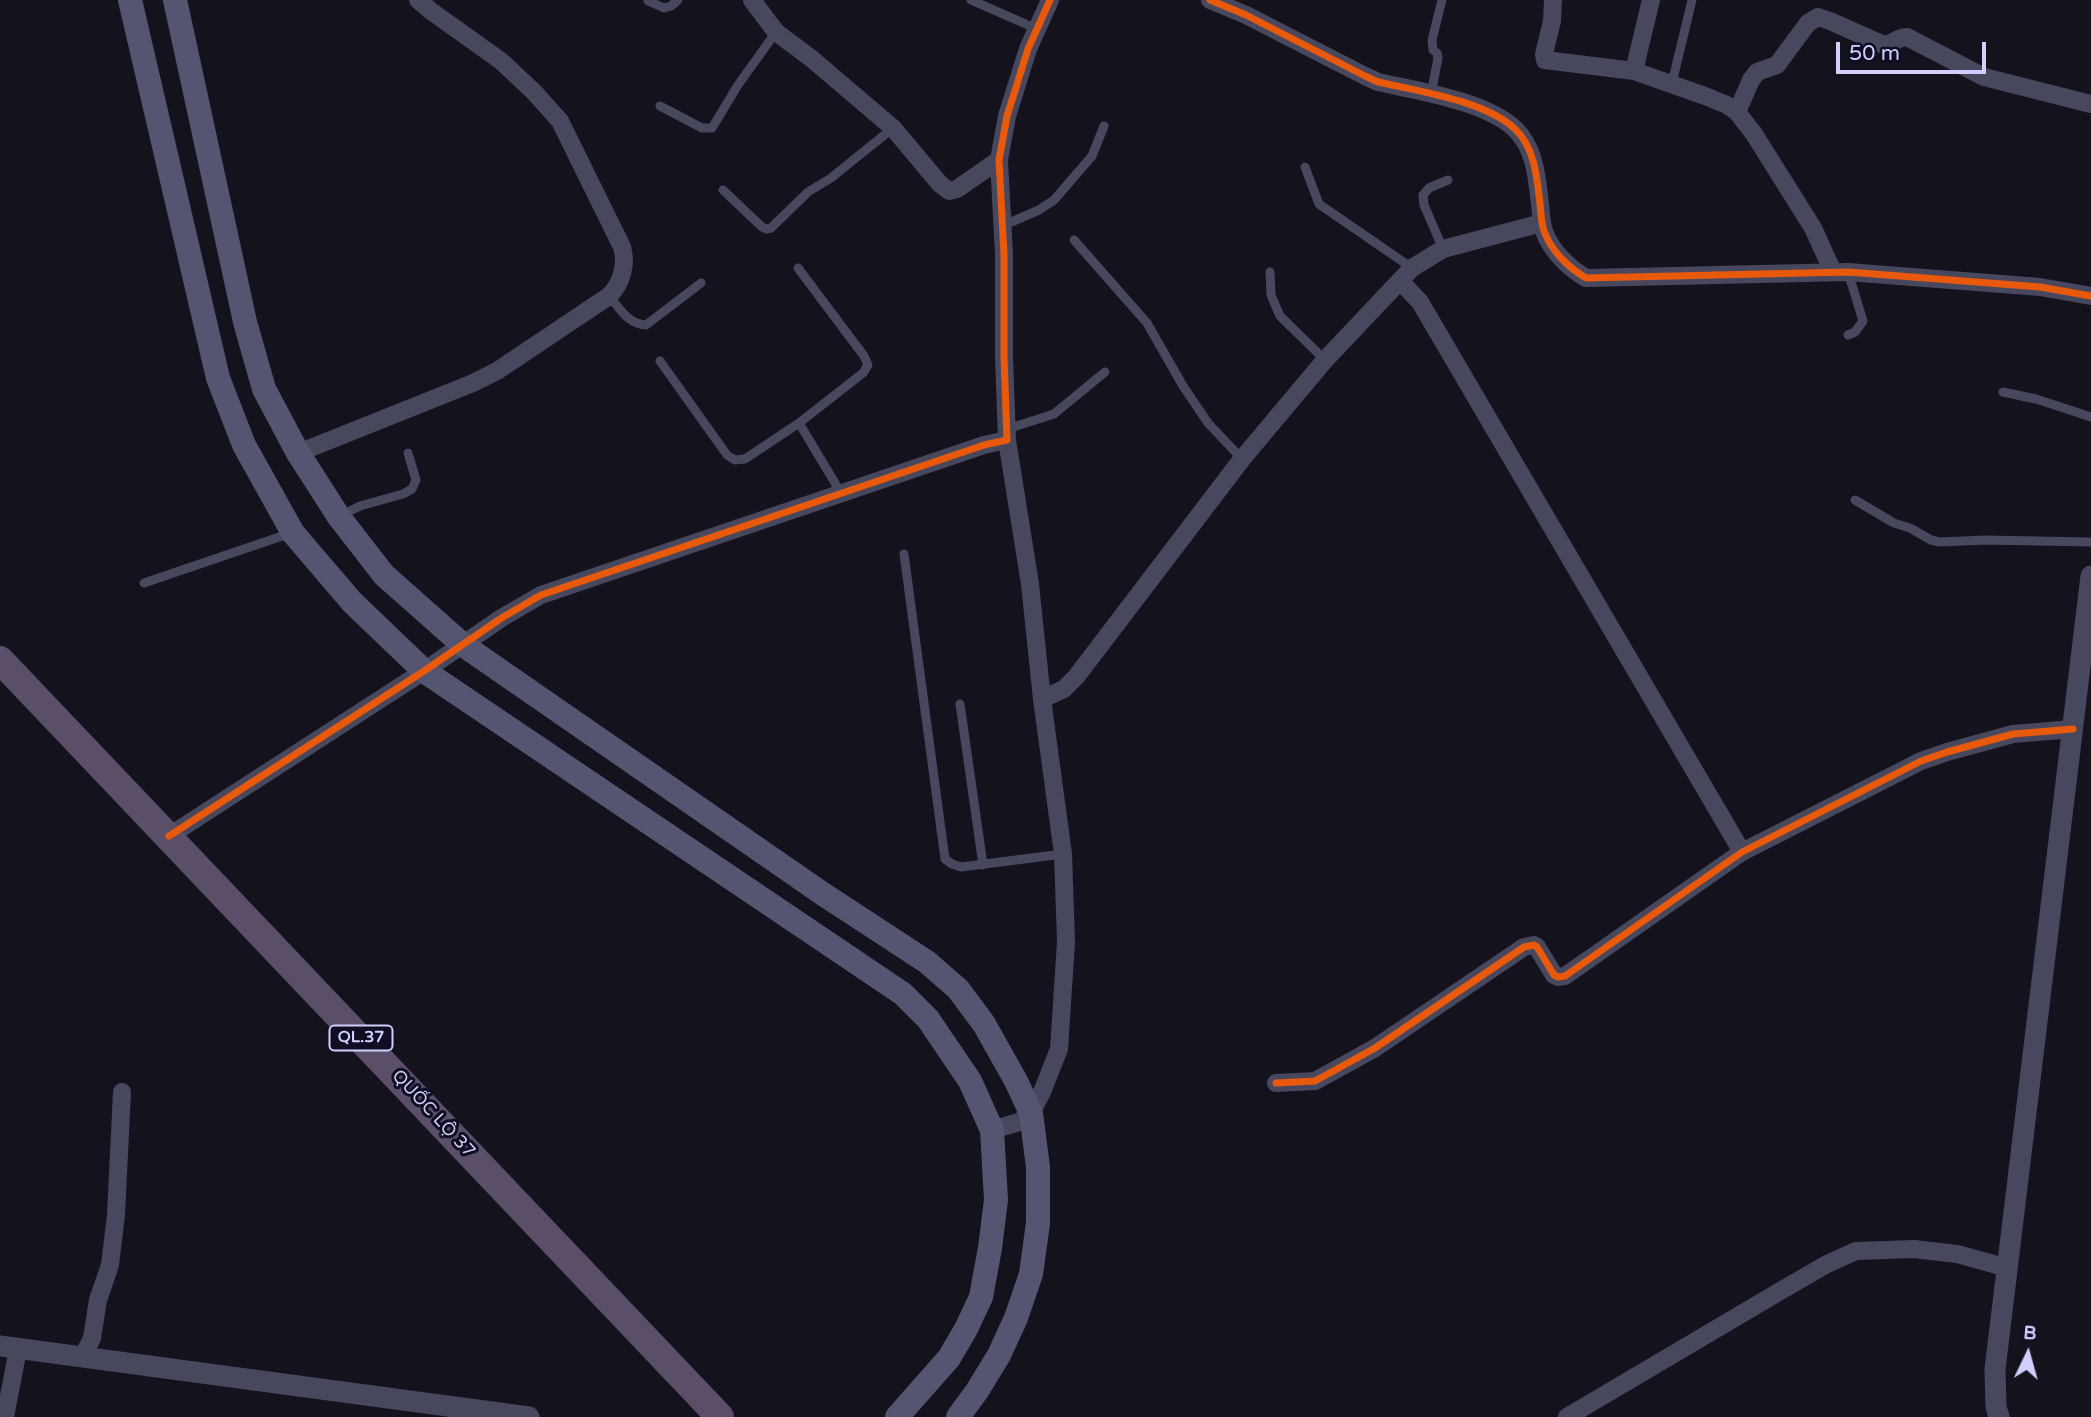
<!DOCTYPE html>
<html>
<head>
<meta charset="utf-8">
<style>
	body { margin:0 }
	#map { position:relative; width:2091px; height:1417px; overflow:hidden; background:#13121d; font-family:"Varela Round",sans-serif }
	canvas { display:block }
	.north { position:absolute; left:1993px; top:1319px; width:70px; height:70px; -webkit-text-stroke:5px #0f0e22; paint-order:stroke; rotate:5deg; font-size:19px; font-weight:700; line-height:28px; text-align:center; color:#d0cffe }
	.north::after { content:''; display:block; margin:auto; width:24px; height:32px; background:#d0cffe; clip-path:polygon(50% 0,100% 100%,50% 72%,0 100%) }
	.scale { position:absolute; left:1836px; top:42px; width:150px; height:32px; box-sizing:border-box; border:4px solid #d0cffe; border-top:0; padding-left:9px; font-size:21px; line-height:24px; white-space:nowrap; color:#d0cffe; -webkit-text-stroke:5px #0f0e22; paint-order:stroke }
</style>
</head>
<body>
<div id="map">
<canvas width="2091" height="1417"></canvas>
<div class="north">B</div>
<div class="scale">50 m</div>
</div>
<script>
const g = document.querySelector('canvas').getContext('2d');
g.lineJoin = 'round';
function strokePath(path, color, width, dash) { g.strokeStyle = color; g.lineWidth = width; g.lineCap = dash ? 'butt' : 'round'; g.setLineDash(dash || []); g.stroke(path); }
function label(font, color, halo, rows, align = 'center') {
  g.font = font + ' "Varela Round",sans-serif'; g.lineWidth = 6; g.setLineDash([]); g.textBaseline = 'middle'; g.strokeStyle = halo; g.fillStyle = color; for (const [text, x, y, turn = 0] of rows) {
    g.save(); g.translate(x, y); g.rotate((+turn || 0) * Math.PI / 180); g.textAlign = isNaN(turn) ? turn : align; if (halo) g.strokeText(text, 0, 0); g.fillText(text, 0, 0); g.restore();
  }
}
const service = new Path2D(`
	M971,0L1037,29
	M648,1L664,8L671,6L678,0
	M1672,83L1692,0
	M1431,94L1438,58L1437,53L1433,50L1432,40L1442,0
	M660,106L702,128H712L738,85L776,32
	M1305,167L1319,204L1412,268
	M723,190L762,227L766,229L771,228L808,192L831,178L893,128
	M1002,226L1039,210L1054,200L1092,156L1104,126
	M1074,240L1147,323L1183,386L1208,423L1242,459
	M1443,249L1424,205L1423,195L1429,188L1448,180
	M1270,272L1271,295L1280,316L1325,360
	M1848,272L1863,321L1855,332L1848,335
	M609,296C620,309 628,324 646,325L701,283
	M660,361L727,455L735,460L745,459L799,423L863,373L868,365L864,356L798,268
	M2003,392L2036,399L2091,417
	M799,423L841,493
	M1007,429L1054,414L1105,372
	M1855,500L1894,523L1910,528L1931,540L1940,542L1985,540L2091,542
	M340,516L360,506L403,494L412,489L416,480L408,453
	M904,554L945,859L952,864L961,867L1063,854
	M144,583L291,533
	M960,704L983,865`);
const minor = new Path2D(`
	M752,0L776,32L812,59L893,128L940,184L949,191L957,189L999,160
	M1210,0L1246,15L1365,76L1378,82C1418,91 1486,101 1515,129C1535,148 1537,178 1540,204C1541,213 1541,222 1544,231C1551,251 1569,268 1586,278L1848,272L2040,287L2091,296
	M1553,0L1552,21L1544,54L1545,60L1634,71L1705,96L1727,105L1737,112L1754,134L1813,228L1833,272
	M1634,71L1651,0
	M1737,112L1751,80L1757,72L1777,65L1808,23L1818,17L1830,21L1884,45C1893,44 1898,37 1907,37L1984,77L2091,104
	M1400,281L1420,302L1742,852
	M298,453L473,383L497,371L609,296C622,283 627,264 622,247L560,121L534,92L501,61L431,11L418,0
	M1042,699L1064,689L1076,677L1242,459L1325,360L1412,268L1443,249L1542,223
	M169,836L424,671L503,617L541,595L984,445L1007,440L1004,357V255L999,160L1007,116L1028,49L1050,0
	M1276,1083L1315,1081L1337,1069L1375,1048L1524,947L1534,945L1537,947L1554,975L1558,977L1565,976L1742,852L1921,761L1947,752L2013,734L2073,729
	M992,1130L1019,1122L1025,1118L1031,1113L1042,1092L1059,1049L1066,942L1063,854L1042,699L1030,584L1007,440
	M82,1358L92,1338L98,1300L110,1265L116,1215L122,1092
	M5,1417L18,1349
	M1567,1417L1782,1290L1827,1264L1856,1251L1914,1249L1957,1254L2008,1268`);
const tertiary = new Path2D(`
	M0,1346L529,1417
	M1999,1417L1996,1407L1995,1369L2091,576`);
const secondary = new Path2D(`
	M130,0L218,378L244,445L293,533L352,602L424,671L903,994L928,1019L970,1081L992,1130L996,1200L990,1248L981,1297L966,1329L949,1358L897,1417
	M175,0L245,322L264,389L298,453L339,517L384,575L463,645L823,894L927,962L958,989L984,1024L1016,1081L1031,1113L1038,1167V1223L1031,1274L1016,1318L999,1355L977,1391L958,1417`);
const trunk = new Path2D(`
	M0,660L720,1417`);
const cycleway = new Path2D(`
	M1210,0L1246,15L1365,76L1378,82C1418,91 1486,101 1515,129C1535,148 1537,178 1540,204C1541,213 1541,222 1544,231C1551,251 1569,268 1586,278L1848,272L2040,287L2091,296
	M169,836L424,671L503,617L541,595L984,445L1007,440L1004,357V255L999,160L1007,116L1028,49L1050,0
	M1276,1083L1315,1081L1337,1069L1375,1048L1524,947L1534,945L1537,947L1554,975L1558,977L1565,976L1742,852L1921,761L1947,752L2013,734L2073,729`);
const shields = [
	[361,1038,63]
];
const shieldNames = [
	["QL.37",361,1038]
];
const streetNames = [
	["QUỐC LỘ 37",433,1114,47]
];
strokePath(service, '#47485e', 9);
strokePath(minor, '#47485e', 18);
strokePath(tertiary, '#47485e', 21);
strokePath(secondary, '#545571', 24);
strokePath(trunk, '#5a4e68', 28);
strokePath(cycleway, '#e8590c', 7);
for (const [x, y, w] of shields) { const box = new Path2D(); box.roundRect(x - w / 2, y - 12.5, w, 25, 5); g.fillStyle = '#0f0e22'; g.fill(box); strokePath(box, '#d0cffe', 2); }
label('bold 16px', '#d0cffe', null, shieldNames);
label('18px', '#d0cffe', '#0f0e22', streetNames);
</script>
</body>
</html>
